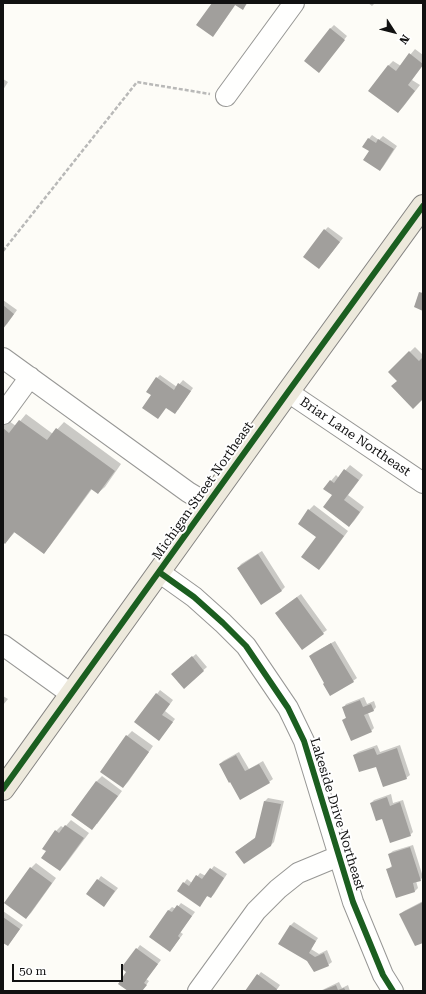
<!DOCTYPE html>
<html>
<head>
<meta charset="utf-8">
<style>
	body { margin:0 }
	#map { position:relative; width:426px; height:994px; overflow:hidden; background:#fdfcf7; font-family:"Roboto Serif",serif }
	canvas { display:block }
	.frame { position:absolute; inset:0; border:4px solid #111; pointer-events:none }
	.north { position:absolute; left:374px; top:12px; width:40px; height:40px; -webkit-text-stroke:3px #fff; paint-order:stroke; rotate:126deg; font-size:11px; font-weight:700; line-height:16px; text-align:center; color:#111 }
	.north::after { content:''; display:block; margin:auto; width:14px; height:18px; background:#111; clip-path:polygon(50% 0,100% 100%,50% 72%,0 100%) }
	.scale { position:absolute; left:12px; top:964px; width:111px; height:18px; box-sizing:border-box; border:2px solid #111; border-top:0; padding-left:5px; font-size:12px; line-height:14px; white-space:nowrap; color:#111; -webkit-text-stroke:3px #fff; paint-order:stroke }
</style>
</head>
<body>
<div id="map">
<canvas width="426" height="994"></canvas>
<div class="frame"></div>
<div class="north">N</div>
<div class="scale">50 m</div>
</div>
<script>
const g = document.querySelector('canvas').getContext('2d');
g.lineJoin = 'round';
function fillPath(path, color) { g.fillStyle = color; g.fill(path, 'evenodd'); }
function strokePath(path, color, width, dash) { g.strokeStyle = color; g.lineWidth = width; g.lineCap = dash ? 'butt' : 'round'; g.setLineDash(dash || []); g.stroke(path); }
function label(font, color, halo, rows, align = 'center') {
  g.font = font + ' "Roboto Serif",serif'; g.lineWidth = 4; g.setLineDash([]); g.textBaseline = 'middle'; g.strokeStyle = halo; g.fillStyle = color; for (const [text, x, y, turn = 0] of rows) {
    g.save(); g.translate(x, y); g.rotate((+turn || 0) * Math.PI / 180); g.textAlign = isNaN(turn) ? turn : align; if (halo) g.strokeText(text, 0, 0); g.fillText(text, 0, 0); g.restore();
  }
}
const shadow = new Path2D(`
	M213,3H248L242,8L236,4L217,31L212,36Z
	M368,3H375L372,6Z
	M334,25L347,36L319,72L330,29Z
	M415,49L423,55V65L412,80L420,85L403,107L398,112L388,66L393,61L401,66Z
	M3,79L8,82L3,90Z
	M372,135L379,140L383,136L397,146L383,167L380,170L370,151L363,146Z
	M328,227L343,238L322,265L325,230Z
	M3,300L17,310L7,324L3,326Z
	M415,347L423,355V397L398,381L389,372Z
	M160,375L177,387L183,380L193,388L178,410L152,394L157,378Z
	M26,414L53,434L64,422L121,464L105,487L98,493L92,489L50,546L44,553L15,532L5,543L3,541V448L6,444L3,442V422L6,419L16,426Z
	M350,465L363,475L348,495L364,507L354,521L349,526L333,495L325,488L336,475L339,478Z
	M314,505L348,531L324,564L319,569L317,537L309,510Z
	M262,551L285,587L282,590L261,603L238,568L241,564Z
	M301,594L327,630L302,648L279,610Z
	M335,641L357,678L353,681L325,683L310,656L313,653Z
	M196,654L207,667L184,687L176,671Z
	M160,690L173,700L165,711L175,719L162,736L157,694Z
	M3,696L8,699L3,705Z
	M364,697L367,704L374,701L376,707L373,711L368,713L374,728L371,731L343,720L347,717L343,708L346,704Z
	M132,731L153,746L128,782L123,787L127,736Z
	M377,745L380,752L400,745L410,775L406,778L354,755L358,752Z
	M239,752L249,769L263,761L273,779L269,782L220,764L223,761Z
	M102,776L122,791L97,824L73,815L97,781Z
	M391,794L393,803L403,800L413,832L410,835L383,817L371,803L374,800Z
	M268,798L284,801L274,842L270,846L236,852L256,837L265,801Z
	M71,820L89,833L65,865L60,870L48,851L44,848L56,831L61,826L64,828Z
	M413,845L423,877L420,880L416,881L418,888L415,891L396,897L388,869L393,865L389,854L393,851Z
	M36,863L56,878L31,913L26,918L31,868Z
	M214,866L227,874L214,894L211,897L208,895L200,905L178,891L187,879L192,883L200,873L206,876Z
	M101,876L118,888L104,906L88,894Z
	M423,901V941L400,914L404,911Z
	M181,903L195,912L180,932L183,934L170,951L150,937L169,910L172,907L176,909Z
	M3,911L23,925L8,945L3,941Z
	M294,922L318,938L311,949L319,954L327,950L332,962L328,965L314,971L290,926Z
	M140,945L161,960L146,979L149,981L142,991H129L128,972L123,968Z
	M261,972L280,985L276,991H246Z
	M339,982L342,988L348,985L350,991H320Z`);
const building = new Path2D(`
	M212,3H247L243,10L235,5L213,37L196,25Z
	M330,28L345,40L319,73L304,61Z
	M409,53L423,64V65L408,85L415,91L398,113L368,91L388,65L396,71Z
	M368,138L376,143L378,139L394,149L380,171L363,160L369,151L362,147Z
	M324,229L340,242L319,269L303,257Z
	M419,292L423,293V311L414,307Z
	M3,305L14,314L3,329Z
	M409,351L419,361L423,357V399L413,409L391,386L397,381L388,372Z
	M156,377L174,390L178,383L191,391L175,414L166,408L158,419L142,408L151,395L146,392Z
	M19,420L47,440L56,428L115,471L98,494L91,489L44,554L14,532L5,544L3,542V446L4,444L3,443V428L9,433Z
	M344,469L359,480L344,500L360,512L349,527L323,507L332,495L323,489L330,480L334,483Z
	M308,509L344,536L319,570L301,557L316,537L298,524Z
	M258,554L282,591L261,605L237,568Z
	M297,597L324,634L302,650L275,613Z
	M331,643L354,682L330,696L323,684L324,683L309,656Z
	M192,656L204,671L184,689L171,674Z
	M156,693L170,704L162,715L173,722L159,741L134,722Z
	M360,700L363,707L371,704L374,711L364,715L372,732L351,741L342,720L346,718L342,707Z
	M126,735L149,752L123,788L100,772Z
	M374,748L377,755L397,748L407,779L383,787L376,767L359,772L353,755Z
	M236,755L245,771L259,764L270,783L240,800L230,782L229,783L219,764Z
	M96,781L118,796L92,830L71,815Z
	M387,797L390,806L400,802L411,836L390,843L382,819L376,821L370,803Z
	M264,801L281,804L271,846L244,864L235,852L255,838Z
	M65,825L84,838L60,871L41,858L46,851L42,849L55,830L59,833Z
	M410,847L421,881L413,883L415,892L396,898L386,869L392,867L388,854Z
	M30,867L52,883L26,919L4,903Z
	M210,868L224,878L211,898L207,896L200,907L177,891L183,882L189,886L196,875L202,879Z
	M97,879L115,891L104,907L86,894Z
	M423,902V943L415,946L399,914Z
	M177,905L192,916L178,936L180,938L170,952L149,937L168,910L172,912Z
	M3,917L20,929L8,946L3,943Z
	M290,925L316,941L309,953L315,957L324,953L329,966L314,972L307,961L278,944Z
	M136,948L158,964L144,983L147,985L142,991H128L118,984L126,972L121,968Z
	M257,974L277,989L276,991H245Z
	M336,985L338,990L344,988L346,991H321Z`);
const path = new Path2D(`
	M3,251L137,82L210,94`);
const minor = new Path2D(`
	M226,96L294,3
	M3,358L188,492L208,504
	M288,392L423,483
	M3,414L30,377
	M159,572L194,597L223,623L246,646L288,708L304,741L353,902L383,975L393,991
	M3,645L71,694
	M198,991L256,911L278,889L298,873L339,856`);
const major = new Path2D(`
	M3,789L288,392L423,206`);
const cycleway = new Path2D(`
	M159,572L194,597L223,623L246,646L288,708L304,741L353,902L383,975L393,991
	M3,789L288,392L423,206`);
const streetNames = [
	["Briar Lane Northeast",355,437,34],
	["Michigan Street Northeast",203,491,-55],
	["Lakeside Drive Northeast",337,814,73]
];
fillPath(shadow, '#0003');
fillPath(building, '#a19f9c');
strokePath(minor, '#979795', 22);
strokePath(major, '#858482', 24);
strokePath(path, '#b9b9b8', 2.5, [4, 2]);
strokePath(minor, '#fffffe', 20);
strokePath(major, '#ede9dc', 22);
strokePath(cycleway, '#1b5e20', 6);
label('13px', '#111', '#fff', streetNames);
</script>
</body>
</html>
